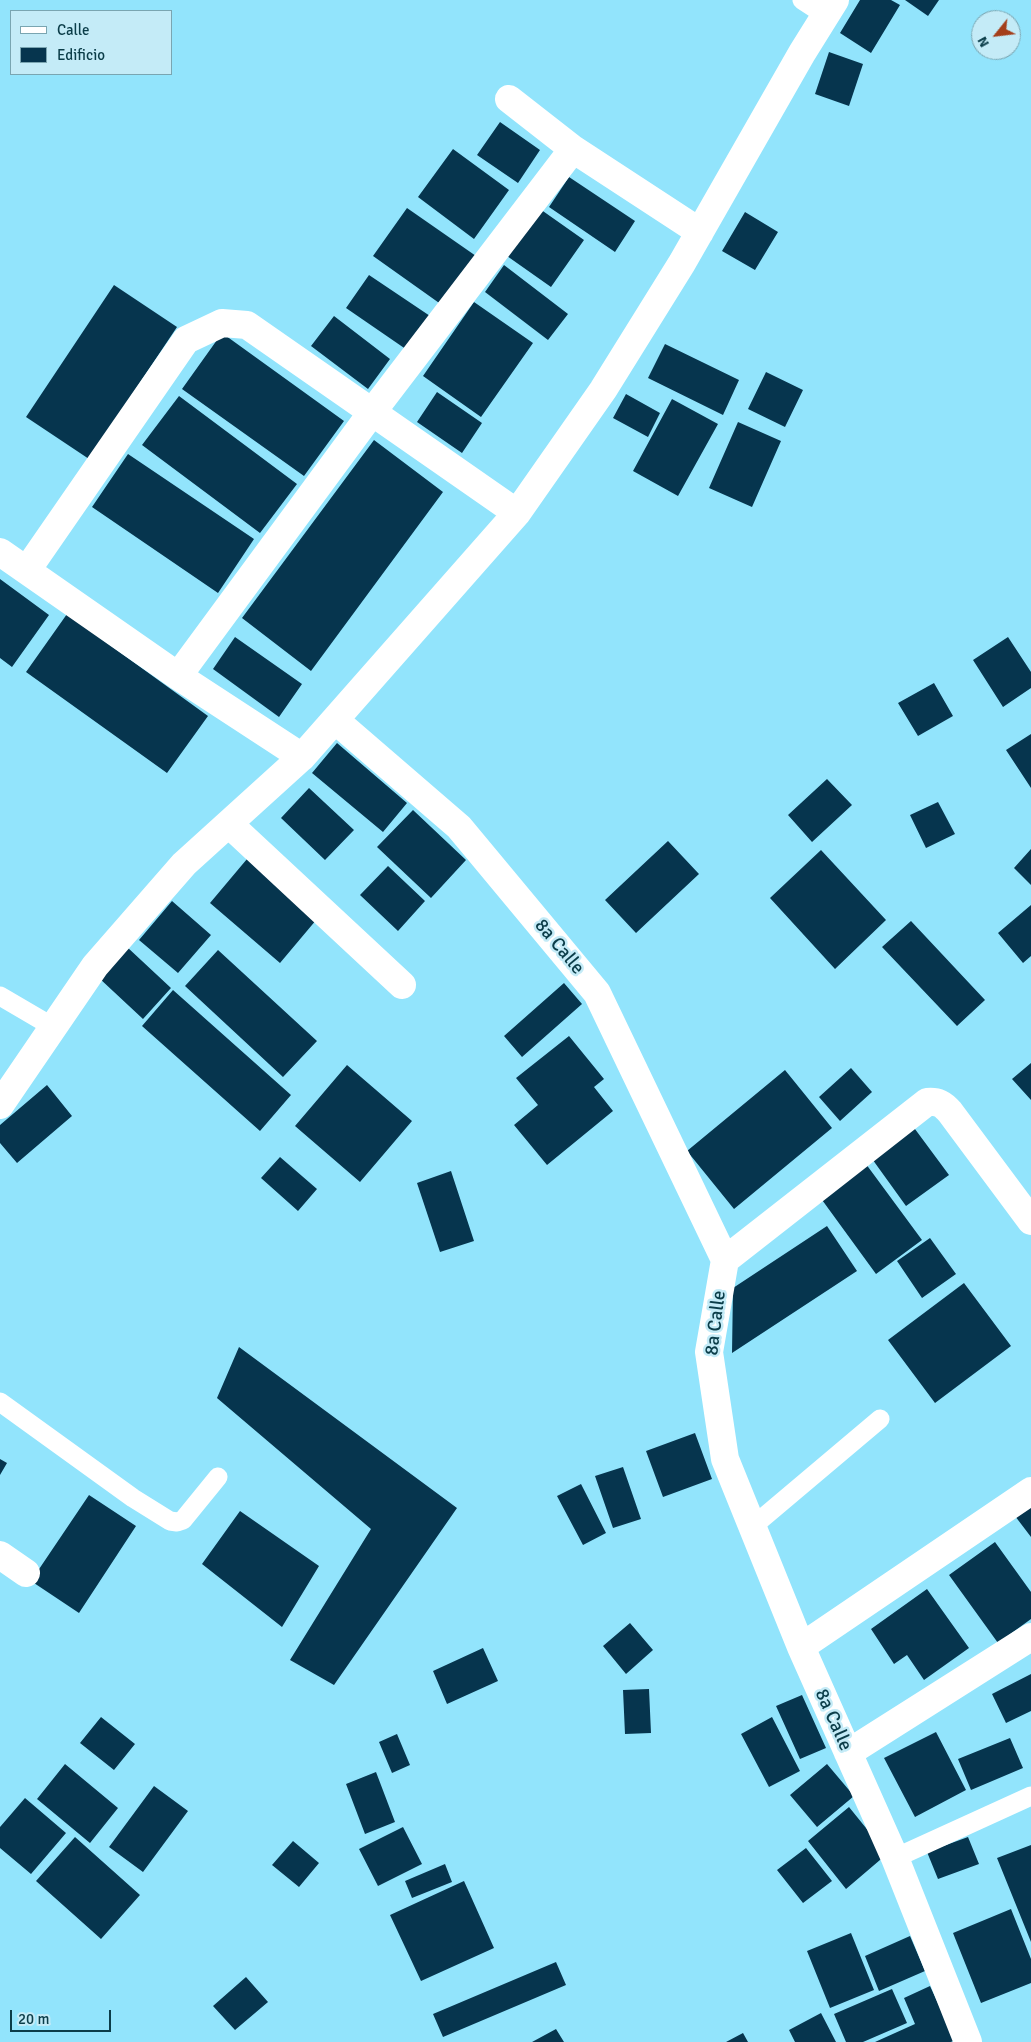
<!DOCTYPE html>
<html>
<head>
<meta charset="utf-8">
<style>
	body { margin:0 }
	#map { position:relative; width:1031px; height:2042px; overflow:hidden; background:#92e4fc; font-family:Signika,sans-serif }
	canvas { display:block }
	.legend { position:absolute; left:10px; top:10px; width:162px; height:65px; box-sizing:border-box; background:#c4ebf7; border:1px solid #7aa5b1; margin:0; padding:6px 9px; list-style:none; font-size:15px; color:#0b3d49 }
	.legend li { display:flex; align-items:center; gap:10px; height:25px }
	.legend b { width:25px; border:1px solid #7aa5b1 }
	.north { position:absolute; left:971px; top:10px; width:50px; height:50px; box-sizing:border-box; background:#c4ebf7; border:1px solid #7aa5b1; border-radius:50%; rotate:241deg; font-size:14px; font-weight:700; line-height:20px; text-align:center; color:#0b3d49 }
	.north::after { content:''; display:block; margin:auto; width:18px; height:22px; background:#a43e1a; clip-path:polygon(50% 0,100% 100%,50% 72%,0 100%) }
	.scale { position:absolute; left:10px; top:2010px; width:101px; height:22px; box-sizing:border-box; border:2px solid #0b3d49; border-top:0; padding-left:6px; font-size:15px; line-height:18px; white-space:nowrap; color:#0b3d49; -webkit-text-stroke:4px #c4ebf7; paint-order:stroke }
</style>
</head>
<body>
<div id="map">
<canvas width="1031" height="2042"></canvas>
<ul class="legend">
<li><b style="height:6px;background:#fff"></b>Calle</li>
<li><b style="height:14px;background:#06354e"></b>Edificio</li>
</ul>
<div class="north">N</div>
<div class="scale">20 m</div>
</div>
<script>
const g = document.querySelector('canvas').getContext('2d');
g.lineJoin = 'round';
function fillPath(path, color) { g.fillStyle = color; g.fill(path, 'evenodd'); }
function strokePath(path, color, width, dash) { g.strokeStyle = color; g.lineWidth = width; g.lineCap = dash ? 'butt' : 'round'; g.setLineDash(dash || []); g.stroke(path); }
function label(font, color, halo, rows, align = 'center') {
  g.font = font + ' Signika,sans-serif'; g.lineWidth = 5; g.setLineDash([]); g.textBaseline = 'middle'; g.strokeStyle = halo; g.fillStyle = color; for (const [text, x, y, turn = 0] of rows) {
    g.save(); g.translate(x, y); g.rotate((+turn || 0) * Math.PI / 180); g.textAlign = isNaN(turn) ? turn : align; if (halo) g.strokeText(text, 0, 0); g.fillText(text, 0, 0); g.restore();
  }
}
const building = new Path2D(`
	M860,0H891L900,5L871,53L840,33Z
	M905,0H939L928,16Z
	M829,52L863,64L849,106L815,94Z
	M500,122L540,150L518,183L477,155Z
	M453,149L509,190L474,239L418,197Z
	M569,177L635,221L615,252L549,207Z
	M407,208L476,256L442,305L373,256Z
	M540,209L584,240L551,287L507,256Z
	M745,212L778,232L755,270L722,251Z
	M504,265L568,314L548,340L485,292Z
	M369,275L433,318L410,352L346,308Z
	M114,285L177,327L89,459L26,417Z
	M474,302L533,343L481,417L423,376Z
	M334,316L390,359L368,389L311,346Z
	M222,333L344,421L304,476L182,389Z
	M665,344L739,380L723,415L648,378Z
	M766,372L803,390L785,427L748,409Z
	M437,392L482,423L462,453L417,422Z
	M626,394L660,413L648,437L613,418Z
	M179,396L297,484L260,533L142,445Z
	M672,399L718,424L678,496L633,471Z
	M738,422L781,441L752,507L709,488Z
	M374,440L443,492L311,671L242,618Z
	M128,454L254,539L218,593L92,507Z
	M0,579L49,615L12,667L0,658Z
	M67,614L208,716L167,773L26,672Z
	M235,637L302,684L279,717L213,669Z
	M1008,637L1031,672V688L1003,707L973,660Z
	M934,683L953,716L918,736L898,703Z
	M1031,734V788L1006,750Z
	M337,743L407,803L383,832L312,773Z
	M827,779L852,805L812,842L788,815Z
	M309,788L354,830L325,860L281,818Z
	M938,802L955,834L926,848L910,815Z
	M413,810L466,860L431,898L377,847Z
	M668,841L699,874L636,933L605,900Z
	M1031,849V885L1014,868Z
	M821,850L886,920L835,969L770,898Z
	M247,859L317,919L280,963L210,903Z
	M388,866L425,901L398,931L360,895Z
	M172,901L211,935L178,973L139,940Z
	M1031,905V956L1023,963L998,933Z
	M911,921L985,1000L957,1026L882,947Z
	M127,947L171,988L143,1019L99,978Z
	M218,950L317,1041L283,1077L185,986Z
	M564,983L582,1004L522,1057L504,1036Z
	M173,990L291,1095L260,1131L142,1026Z
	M569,1036L604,1079L594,1087L613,1111L547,1165L514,1125L538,1105L516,1078Z
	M1031,1063V1100L1012,1079Z
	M347,1065L412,1121L360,1182L295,1126Z
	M851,1068L872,1092L840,1121L819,1097Z
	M785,1070L832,1128L734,1209L687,1151Z
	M47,1085L72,1116L17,1163L0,1143V1125Z
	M912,1125L949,1175L906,1206L870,1156Z
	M280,1157L317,1189L298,1211L261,1178Z
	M863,1160L922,1240L876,1274L817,1193Z
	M451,1171L474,1241L440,1252L417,1183Z
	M827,1226L857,1271L732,1353L733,1288Z
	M930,1238L956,1274L922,1298L897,1261Z
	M964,1283L1011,1346L935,1403L888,1340Z
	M239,1347L457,1508L334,1685L290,1660L371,1529L217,1398Z
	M695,1433L712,1479L663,1497L646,1451Z
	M0,1459L7,1463L0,1475Z
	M623,1467L641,1519L613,1528L595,1476Z
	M581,1484L606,1533L583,1545L557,1496Z
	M89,1495L136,1526L79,1613L31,1581Z
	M1031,1504V1537L1015,1516Z
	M240,1511L319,1566L282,1627L202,1564Z
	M995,1542L1031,1592V1619L998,1643L949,1575Z
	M927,1589L969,1648L924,1680L907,1655L894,1664L871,1629Z
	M630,1623L653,1650L626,1674L603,1646Z
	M483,1648L498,1681L447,1704L433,1671Z
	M1031,1674V1711L1006,1723L992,1694Z
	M649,1689L651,1733L625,1734L623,1690Z
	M802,1695L826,1748L800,1759L776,1706Z
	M101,1717L135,1744L114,1770L80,1743Z
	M772,1717L800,1771L769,1787L741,1734Z
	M936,1732L966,1790L915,1817L884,1758Z
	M397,1734L410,1765L392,1773L379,1742Z
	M1010,1738L1023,1768L971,1790L958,1759Z
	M65,1764L118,1808L90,1843L37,1799Z
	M827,1764L854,1796L817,1827L790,1795Z
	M376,1772L395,1822L365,1834L346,1784Z
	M154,1786L188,1811L143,1872L109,1847Z
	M25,1798L66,1833L31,1874L0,1848V1827Z
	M849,1807L887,1854L846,1889L808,1841Z
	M403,1827L422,1864L378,1886L359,1849Z
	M75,1837L140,1895L101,1939L36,1881Z
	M968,1837L979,1864L938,1879L927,1852Z
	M293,1841L319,1863L299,1887L272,1865Z
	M1031,1845V1942L997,1858Z
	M806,1848L832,1881L803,1903L777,1870Z
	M445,1864L452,1882L412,1898L405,1881Z
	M464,1881L494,1948L421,1981L390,1915Z
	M1011,1909L1031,1959V1983L981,2003L953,1933Z
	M851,1933L874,1990L830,2008L807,1951Z
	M910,1936L925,1971L879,1991L865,1956Z
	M556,1962L566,1985L443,2037L433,2014Z
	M246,1977L268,2002L235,2030L213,2006Z
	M930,1986L955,2040L951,2042H875L915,2024L904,1998Z
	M892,1989L907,2023L863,2042H846L834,2014Z
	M821,2013L836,2042H795L789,2030Z
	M556,2029L564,2042H532Z
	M743,2033L748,2042H726Z`);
const service = new Path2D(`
	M802,0L825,15
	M0,996L53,1027
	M0,1402L133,1498L170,1521L177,1522L183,1520L218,1477
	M752,1527L880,1419
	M895,1858L1031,1796`);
const minor = new Path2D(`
	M509,99L573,149
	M0,552L178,676L302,757
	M27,570L186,340L222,323L247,325L517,513
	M178,676L373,411L573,149L700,232
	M335,720L459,827L597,993L725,1260L709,1352L725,1459L801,1647L895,1858L968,2042
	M229,824L402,985
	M0,1105L95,966L184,864L302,757L517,513L603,390L682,263L802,53L835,0
	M725,1260L927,1102C938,1101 943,1104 950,1112L1031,1221
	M0,1555L26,1573
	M801,1647L1031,1491
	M848,1753L1031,1637`);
const streetNames = [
	["8a Calle",559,947,50],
	["8a Calle",716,1323,-83],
	["8a Calle",833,1720,66]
];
fillPath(building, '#06354e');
strokePath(service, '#fff', 19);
strokePath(minor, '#fff', 28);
label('19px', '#0b3d49', '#c4ebf7', streetNames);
</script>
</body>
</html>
